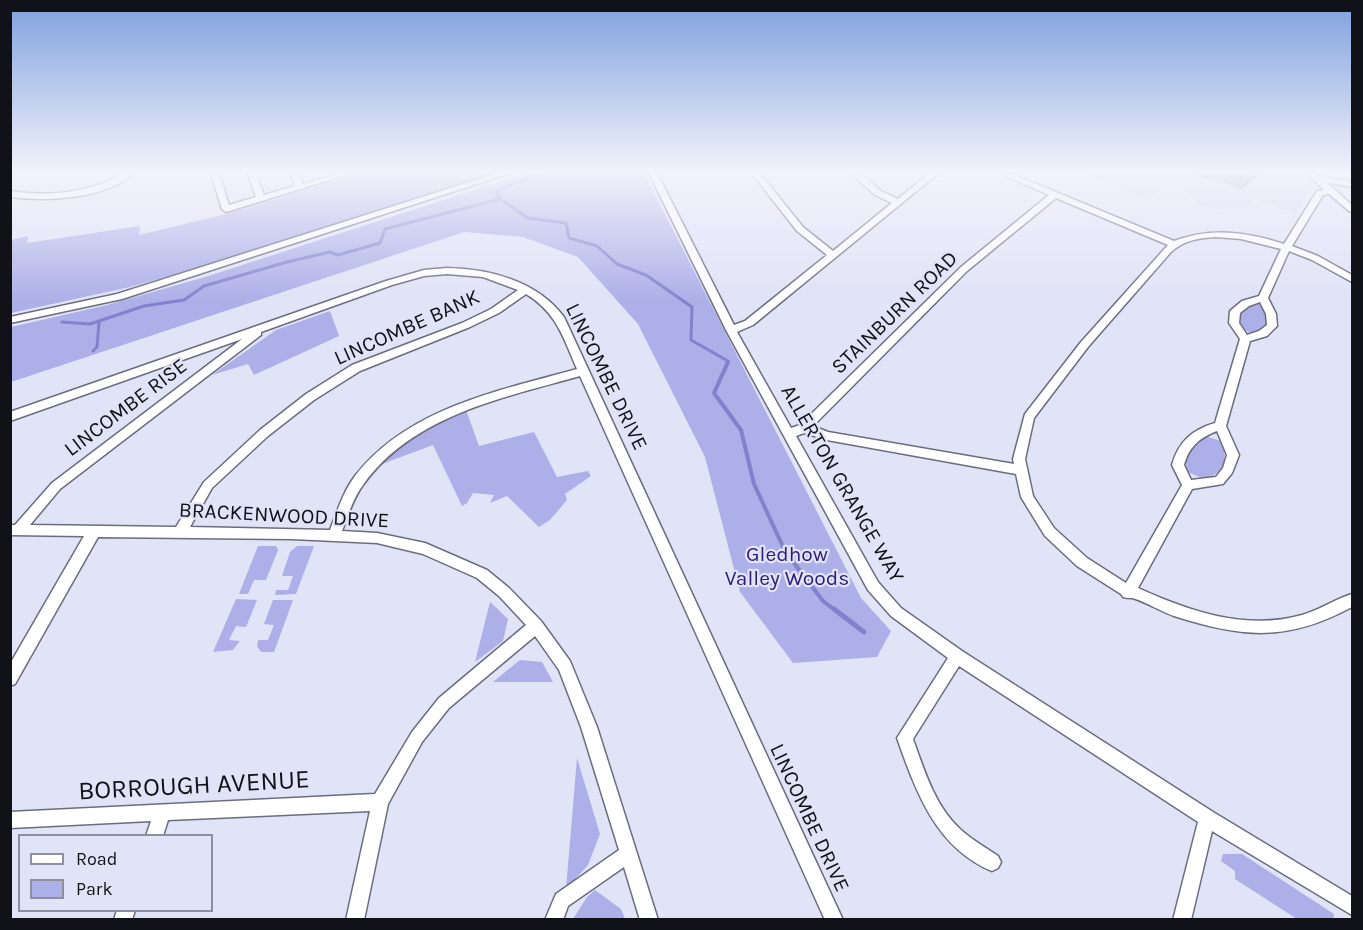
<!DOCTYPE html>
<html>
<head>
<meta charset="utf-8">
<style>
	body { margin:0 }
	#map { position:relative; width:1363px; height:930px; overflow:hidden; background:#e1e3f7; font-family:Karla,sans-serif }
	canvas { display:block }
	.frame { position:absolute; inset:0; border:12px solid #111118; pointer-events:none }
	.legend { position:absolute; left:18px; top:834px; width:195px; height:78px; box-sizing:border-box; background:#e1e3f7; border:2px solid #8e8f9e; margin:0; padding:8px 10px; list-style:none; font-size:18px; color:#111118 }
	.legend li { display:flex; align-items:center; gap:12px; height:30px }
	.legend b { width:30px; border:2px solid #8e8f9e }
</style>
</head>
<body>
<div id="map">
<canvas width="1363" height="930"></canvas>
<div class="frame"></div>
<ul class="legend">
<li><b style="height:8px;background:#fff"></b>Road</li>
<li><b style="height:16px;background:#adafe8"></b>Park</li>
</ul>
</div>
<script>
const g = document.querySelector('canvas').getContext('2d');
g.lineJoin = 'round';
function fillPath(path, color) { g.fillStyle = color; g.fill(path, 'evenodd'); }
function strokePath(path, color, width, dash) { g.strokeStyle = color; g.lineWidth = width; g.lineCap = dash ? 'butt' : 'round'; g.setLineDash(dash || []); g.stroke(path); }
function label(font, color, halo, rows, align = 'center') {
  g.font = font + ' Karla,sans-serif'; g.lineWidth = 4.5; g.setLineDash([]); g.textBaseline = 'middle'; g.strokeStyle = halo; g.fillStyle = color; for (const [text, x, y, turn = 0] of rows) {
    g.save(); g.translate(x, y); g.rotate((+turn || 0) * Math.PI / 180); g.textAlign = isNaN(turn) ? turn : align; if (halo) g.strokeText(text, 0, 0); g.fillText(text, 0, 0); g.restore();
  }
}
const built = new Path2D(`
	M1079,171H1298L1312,183L1296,214L1255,199L1246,210L1200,207L1176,180L1146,199Z`);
const green = new Path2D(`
	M369,171H499L204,266L130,287L11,313V240L28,236L27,243L140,226L139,235L222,215Z
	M533,171H643L861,598L891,631L877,657L793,663L740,592L705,457L638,324L578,257L523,237L464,232L11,382V327L107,305L205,277Z
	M1239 318a15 15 0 1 1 30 0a15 15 0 1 1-30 0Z
	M330,311L339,336L254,375L248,364L212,375L276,330Z
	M466,410L479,446L534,432L557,477L588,471L591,476L565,494L567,500L550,520L539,527L507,496L490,503L494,495L473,493L467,503L462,506L433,445L382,464C405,437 435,424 466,410Z
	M1205,436L1221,441C1229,458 1224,474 1204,479L1188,472L1185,459L1196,441Z
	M258,546H276L278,550L266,580H254L248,594H239Z
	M297,546H314L296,594L275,595L276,590H288L293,576H282L290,552Z
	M236,599L257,600L246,627L236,626L229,640L240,641L233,650L213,652Z
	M273,600H293L274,652H261L257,646L258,640H268L274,625L264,624Z
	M490,602L508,619L503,641L475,662Z
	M520,660L542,662L553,682H493Z
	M577,758L600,834L588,865L566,889Z
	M1223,854H1242L1334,914L1333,919H1297L1235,879V871L1221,861Z
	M595,890L621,909L625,919H573L587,897Z`);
const streamFar2 = new Path2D(`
	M500,199L496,191L547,171
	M62,322L90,324L144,306L184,300L204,286L287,262L330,252L338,255L380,243L385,229L500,199L528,218L566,223L569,238L597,246L617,264L646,275L692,307L691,340L728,361L727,363
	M93,351L97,347L99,322`);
const streamFar1 = new Path2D(`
	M728,362L714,393L741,430L754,484L785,551L823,601L836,611`);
const stream = new Path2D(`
	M834,609L864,632`);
const minor = new Path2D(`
	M127,171H137C107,199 49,202 10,197V191C50,197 92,193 127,171Z
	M210,171H218L229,205L256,197L247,171H255L264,195L295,186L290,171H298L303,184L346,171H359L226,212L222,209Z
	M504,171H517L122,299L10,323V317L117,294Z
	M648,171H656L734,325L745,321L827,255L797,231L750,171H758L803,227L833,251L892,203L875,195L848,171H857L881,191L898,199L932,171H941L753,325L737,332L791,428L800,425L961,267L1049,195L994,171H1005L1174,241C1211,227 1247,232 1284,244L1317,191L1324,190L1304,171H1313L1318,176L1352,182V187L1326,182L1352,205V212L1349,211L1329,194L1323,195L1292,246L1318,256L1352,275V282L1312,260L1289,251L1268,298L1276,314L1277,326L1267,336L1250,341L1226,426L1239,455L1232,473L1223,484L1192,489L1138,588C1189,611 1246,631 1302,615C1320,610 1335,599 1352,594V607C1287,642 1243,638 1174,616C1162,612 1142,600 1132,598C1129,598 1126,598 1123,597L1121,594L1077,566L1045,536L1021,497L1016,474L827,440L804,433L796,436L878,582L901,608L962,651L1213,812L1352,896V915L1212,831L1191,920H1173L1198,822L959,666L913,739C924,770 935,806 960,829C972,840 985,847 998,856L1001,862L998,868L992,871C935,847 916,791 897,738L948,658L891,616L868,590L726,330ZM1056,198L1168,245L1081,342L1025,414L1013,459L1014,464L828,432L813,426L967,271ZM1216,237L1241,239L1281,249L1259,296L1242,301L1230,311L1229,323L1240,339L1215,423C1192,430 1179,441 1172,465L1182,485L1126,583L1087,558L1054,528L1033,496L1025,459L1034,418L1088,347L1171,252C1184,240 1199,238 1216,237ZM1260,302L1266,314L1267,325L1259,331L1247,335L1239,323L1240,313L1249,306ZM1217,431L1227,455L1223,468L1216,477L1191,480L1184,465C1189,447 1199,438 1217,431Z
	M447,268C491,269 537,281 564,317L843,920H825L580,376C503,398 413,415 363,485C353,498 348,516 342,531L377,533L425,543L487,570L509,588L541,621L570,661L597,727L658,920H640L624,867L568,906L563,920H545L556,894L619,850L581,727L559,670L535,636L449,708L422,742L388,804L364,920H346L370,811L168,820L163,836H146L151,821L10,828V812L375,794L412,732L439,698L526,625L499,596L477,578L423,554L377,543L292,539L98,537L15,684L10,686V664L84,536L10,535V525H15L52,483L242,339L10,421V412L386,281L424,270ZM447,274L483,277L518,290L491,309L462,323L352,365L306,394L260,430L204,482L176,527L30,525L60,489L261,335V332L392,285L424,276ZM526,294C557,313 563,337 577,369C498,391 408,408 355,476C343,492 337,512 330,530L190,527L212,488L268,436L314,400L360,371L470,327L499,313Z
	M117,910H135L132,920H114Z`);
const wall = new Path2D(`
	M1191,171H1259L1254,179L1241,189L1212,177L1208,180L1190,172Z`);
const shadedWall = new Path2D(`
	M1214,171H1216L1212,177L1208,180Z
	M1253,171H1259L1254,179L1241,189Z`);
const streetNames = [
	["STAINBURN ROAD",895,313,-44],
	["LINCOMBE BANK",407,328,-24],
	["LINCOMBE DRIVE",606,377,64],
	["LINCOMBE RISE",126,408,-37],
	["ALLERTON GRANGE WAY",842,484,60],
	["BRACKENWOOD DRIVE",284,516,3],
	["LINCOMBE DRIVE",809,818,65]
];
const parkNames = [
	["Gledhow",787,555],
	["Valley Woods",787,579]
];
const nearStreetnames = [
	["BORROUGH AVENUE",194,786,-3]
];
fillPath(built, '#d5d7f2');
fillPath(green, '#adafe8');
strokePath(streamFar2, '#8182ce', 3);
strokePath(streamFar1, '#8182ce', 4);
strokePath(stream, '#8182ce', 5);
strokePath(minor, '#6b6d7f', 3);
fillPath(minor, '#fff');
fillPath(wall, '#8889cd');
fillPath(shadedWall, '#6f6fa7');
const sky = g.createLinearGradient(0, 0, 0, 301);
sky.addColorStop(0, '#7fa0de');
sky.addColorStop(0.57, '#f2f2fb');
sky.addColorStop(1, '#f2f2fb00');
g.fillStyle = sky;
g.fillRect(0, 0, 1363, 301);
label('21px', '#111118', '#e1e3f7', streetNames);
label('21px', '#2d1d77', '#e1e3f7', parkNames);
label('26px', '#111118', '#e1e3f7', nearStreetnames);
</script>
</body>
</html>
